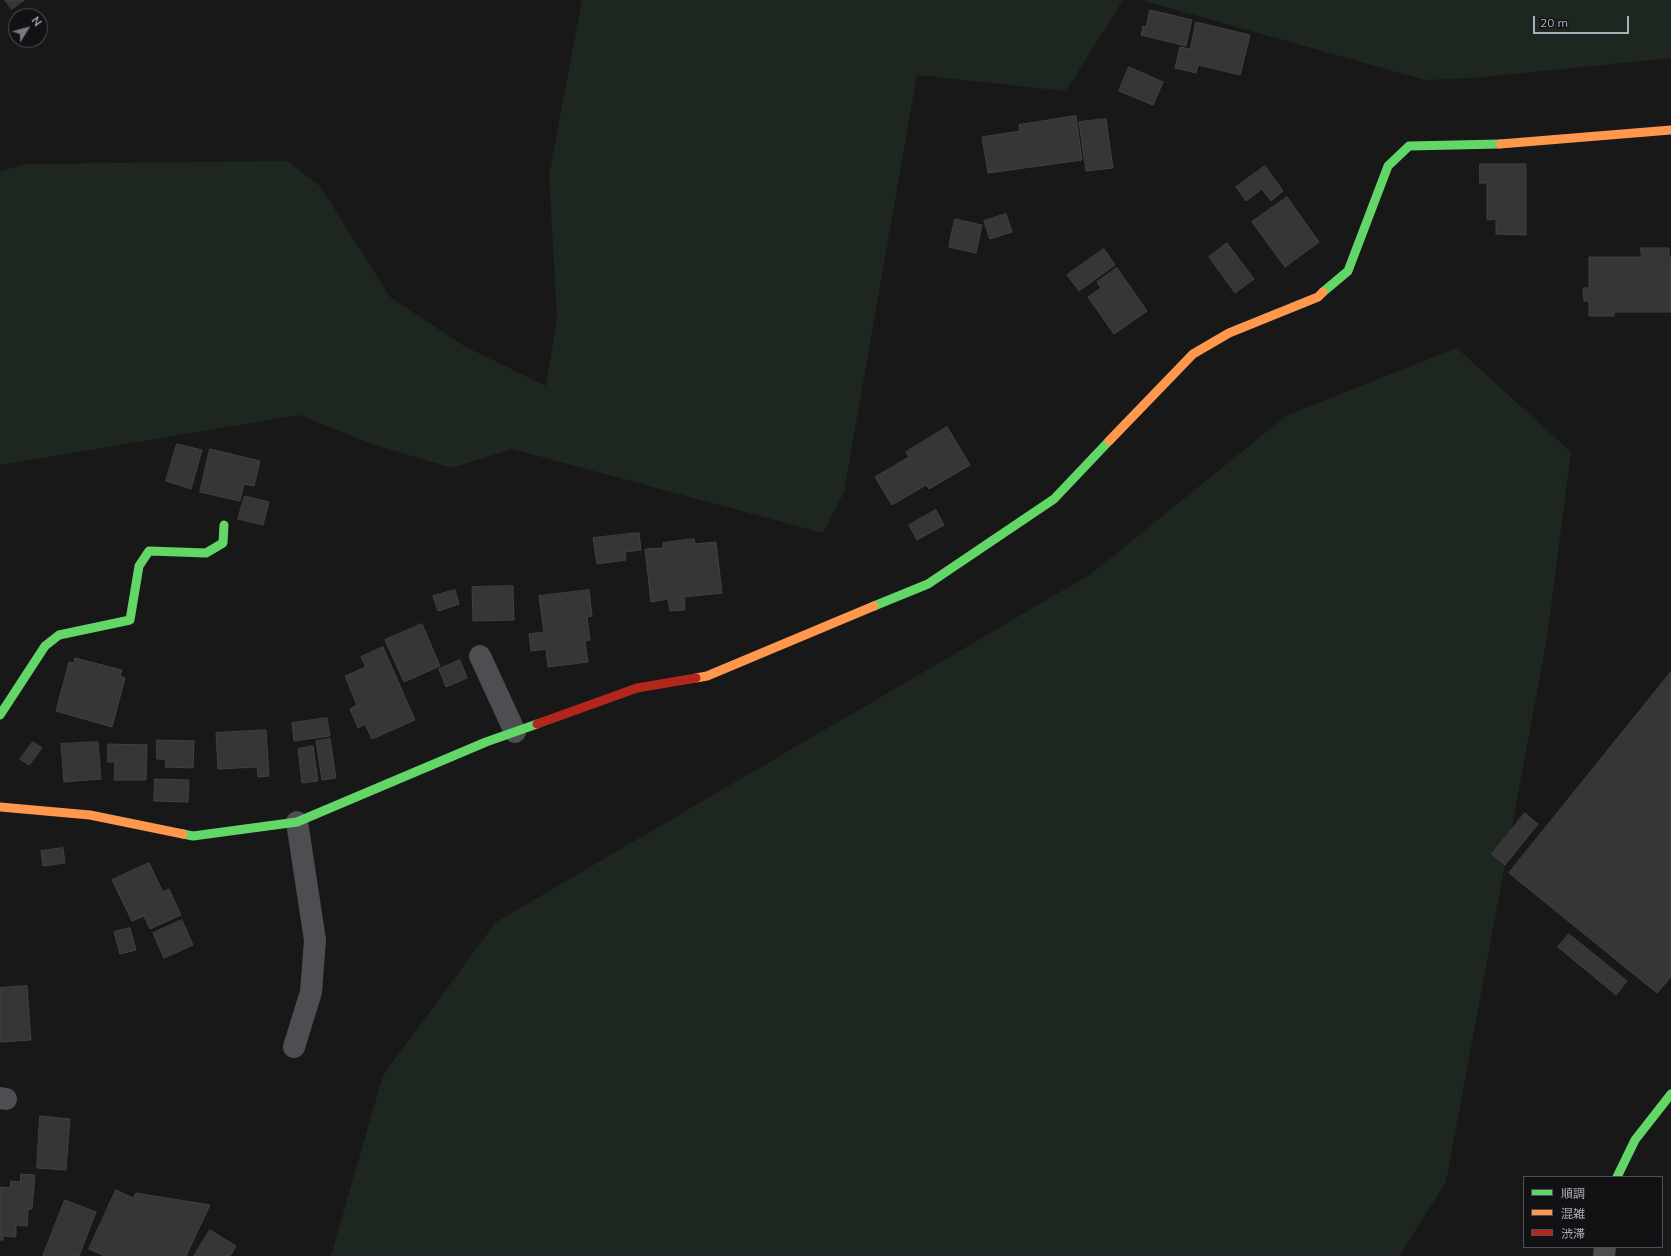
<!DOCTYPE html>
<html>
<head>
<meta charset="utf-8">
<style>
	body { margin:0 }
	#map { position:relative; width:1671px; height:1256px; overflow:hidden; background:#181818; font-family:Mulish,"Noto Sans JP",sans-serif }
	canvas { display:block }
	.legend { position:absolute; left:1523px; top:1176px; width:140px; height:72px; box-sizing:border-box; background:#121214; border:1px solid #4e5056; margin:0; padding:5px 7px; list-style:none; font-size:12px; color:#a9aeb9 }
	.legend li { display:flex; align-items:center; gap:8px; height:20px }
	.legend b { width:20px; border:1px solid #4e5056 }
	.north { position:absolute; left:8px; top:8px; width:40px; height:40px; box-sizing:border-box; background:#121214; border:1px solid #4e5056; border-radius:50%; rotate:53deg; font-size:11px; font-weight:700; line-height:16px; text-align:center; color:#a9aeb9 }
	.north::after { content:''; display:block; margin:auto; width:14px; height:18px; background:#767a81; clip-path:polygon(50% 0,100% 100%,50% 72%,0 100%) }
	.scale { position:absolute; left:1533px; top:16px; width:96px; height:18px; box-sizing:border-box; border:2px solid #a9aeb9; border-top:0; padding-left:5px; font-size:12px; line-height:14px; white-space:nowrap; color:#a9aeb9; -webkit-text-stroke:3px #121214; paint-order:stroke }
</style>
</head>
<body>
<div id="map">
<canvas width="1671" height="1256"></canvas>
<ul class="legend">
<li><b style="height:5px;background:#63d668"></b>順調</li>
<li><b style="height:5px;background:#ff974d"></b>混雑</li>
<li><b style="height:5px;background:#b3261e"></b>渋滞</li>
</ul>
<div class="north">N</div>
<div class="scale">20 m</div>
</div>
<script>
const g = document.querySelector('canvas').getContext('2d');
g.lineJoin = 'round';
function fillPath(path, color) { g.fillStyle = color; g.fill(path, 'evenodd'); }
function strokePath(path, color, width, dash) { g.strokeStyle = color; g.lineWidth = width; g.lineCap = dash ? 'butt' : 'round'; g.setLineDash(dash || []); g.stroke(path); }
const green = new Path2D(`
	M582,0H1123L1066,91L917,75L844,492L823,533L512,449L452,468L372,444L299,415L0,465V172L24,164L287,161L320,186L390,297L464,346L546,386L557,319L549,175Z
	M1141,0H1671V58L1474,78L1425,80Z
	M1457,348L1571,452L1547,638L1446,1182L1399,1256H331L383,1075L496,922L1091,574L1287,415Z`);
const building = new Path2D(`
	M5,0H24L12,9Z
	M1150,10L1192,20L1186,46L1141,35L1143,26L1146,27Z
	M1196,22L1250,35L1240,75L1198,65L1196,73L1175,68L1180,47L1190,49Z
	M1129,67L1163,82L1153,105L1119,91Z
	M1076,116L1082,160L988,173L982,137L1020,131L1019,125Z
	M1106,119L1113,168L1086,171L1079,122Z
	M1480,164H1526V235L1496,234V219L1487,220V183H1480Z
	M1265,166L1283,191L1271,201L1262,189L1246,201L1236,187Z
	M1287,197L1319,242L1285,267L1252,222Z
	M1006,214L1012,232L990,239L984,221Z
	M955,219L982,225L976,253L949,247Z
	M1227,243L1254,279L1235,293L1209,257Z
	M1641,248H1669V257H1671V312H1614V316H1589V301H1584L1583,288H1589V257H1641Z
	M1104,249L1115,265L1079,291L1067,275Z
	M1117,268L1147,311L1114,334L1088,297L1101,288L1097,282Z
	M947,427L970,465L929,489L926,485L892,505L875,477L909,457L906,452Z
	M177,444L202,450L191,489L166,481Z
	M210,449L260,461L254,486L244,484L240,501L200,492Z
	M245,496L269,502L263,525L238,519Z
	M936,510L944,525L917,540L909,525Z
	M639,533L641,550L625,552L626,560L597,564L593,538Z
	M694,539L695,544L716,542L722,593L684,597L685,610L670,611L668,599L651,602L645,549L663,548V543Z
	M513,586L514,620L473,621L472,587Z
	M455,590L459,604L438,611L433,596Z
	M589,590L592,616L587,617L590,640L585,641L588,662L548,667L546,649L531,651L529,634L544,632L539,596Z
	M422,624L440,666L404,682L385,640Z
	M383,647L415,720L372,739L365,724L358,728L350,709L357,705L345,676L366,667L361,657Z
	M75,658L122,670L120,676L125,678L112,727L56,711L69,662L74,663Z
	M460,660L467,678L446,687L439,669Z
	M1671,672V977L1657,993L1509,873Z
	M327,718L330,736L294,741L292,723Z
	M266,730L269,776L258,777L257,767L218,769L216,733Z
	M330,739L336,778L322,780L316,741Z
	M157,740L194,741L193,768L165,767L166,759H157Z
	M33,742L42,748L29,765L20,759Z
	M98,742L101,779L64,782L61,744Z
	M108,744L147,745L146,780H114L115,762H108Z
	M313,746L318,781L302,783L298,749Z
	M155,779L189,780L188,802L154,801Z
	M1525,813L1538,824L1505,865L1492,854Z
	M63,848L65,863L43,866L41,851Z
	M149,863L163,892L169,889L181,915L150,929L144,916L132,921L112,880Z
	M182,920L193,945L164,958L153,933Z
	M130,928L136,950L120,954L114,932Z
	M1569,934L1627,981L1616,995L1558,947Z
	M27,986L31,1040L0,1042V988Z
	M40,1116L70,1119L66,1170L37,1168Z
	M21,1174L35,1175L32,1209H28L27,1226L16,1225V1237L3,1236V1240H0V1187L10,1188L11,1181L20,1182Z
	M116,1190L133,1198L136,1193L210,1205L186,1256H105L89,1249Z
	M65,1200L96,1212L79,1256H43Z
	M210,1230L236,1246L230,1256H194Z`);
const street = new Path2D(`
	M480,656L515,732
	M294,1047L311,992L315,940L297,822
	M0,1098L6,1099
	M1604,1256L1605,1247`);
const fast = new Path2D(`
	M1323,292L1348,271L1388,166L1409,146L1500,144
	M874,606L928,584L1054,499L1109,441
	M0,715L45,646L59,635L130,620L139,566L149,551L206,553L223,543L224,525
	M183,834L193,836L297,822L486,742L537,724
	M1617,1177L1635,1140L1671,1094`);
const slow = new Path2D(`
	M1500,144L1671,130
	M1109,441L1193,354L1229,333L1318,297L1323,292
	M696,678L707,676L874,606
	M0,807L90,815L183,834`);
const jam = new Path2D(`
	M537,724L637,688L696,678`);
fillPath(green, '#1e2620');
fillPath(building, '#363637');
strokePath(building, '#404144', 1);
strokePath(street, '#4c4e51', 22);
strokePath(fast, '#63d668', 9);
strokePath(slow, '#ff974d', 9);
strokePath(jam, '#b3261e', 9);
</script>
</body>
</html>
